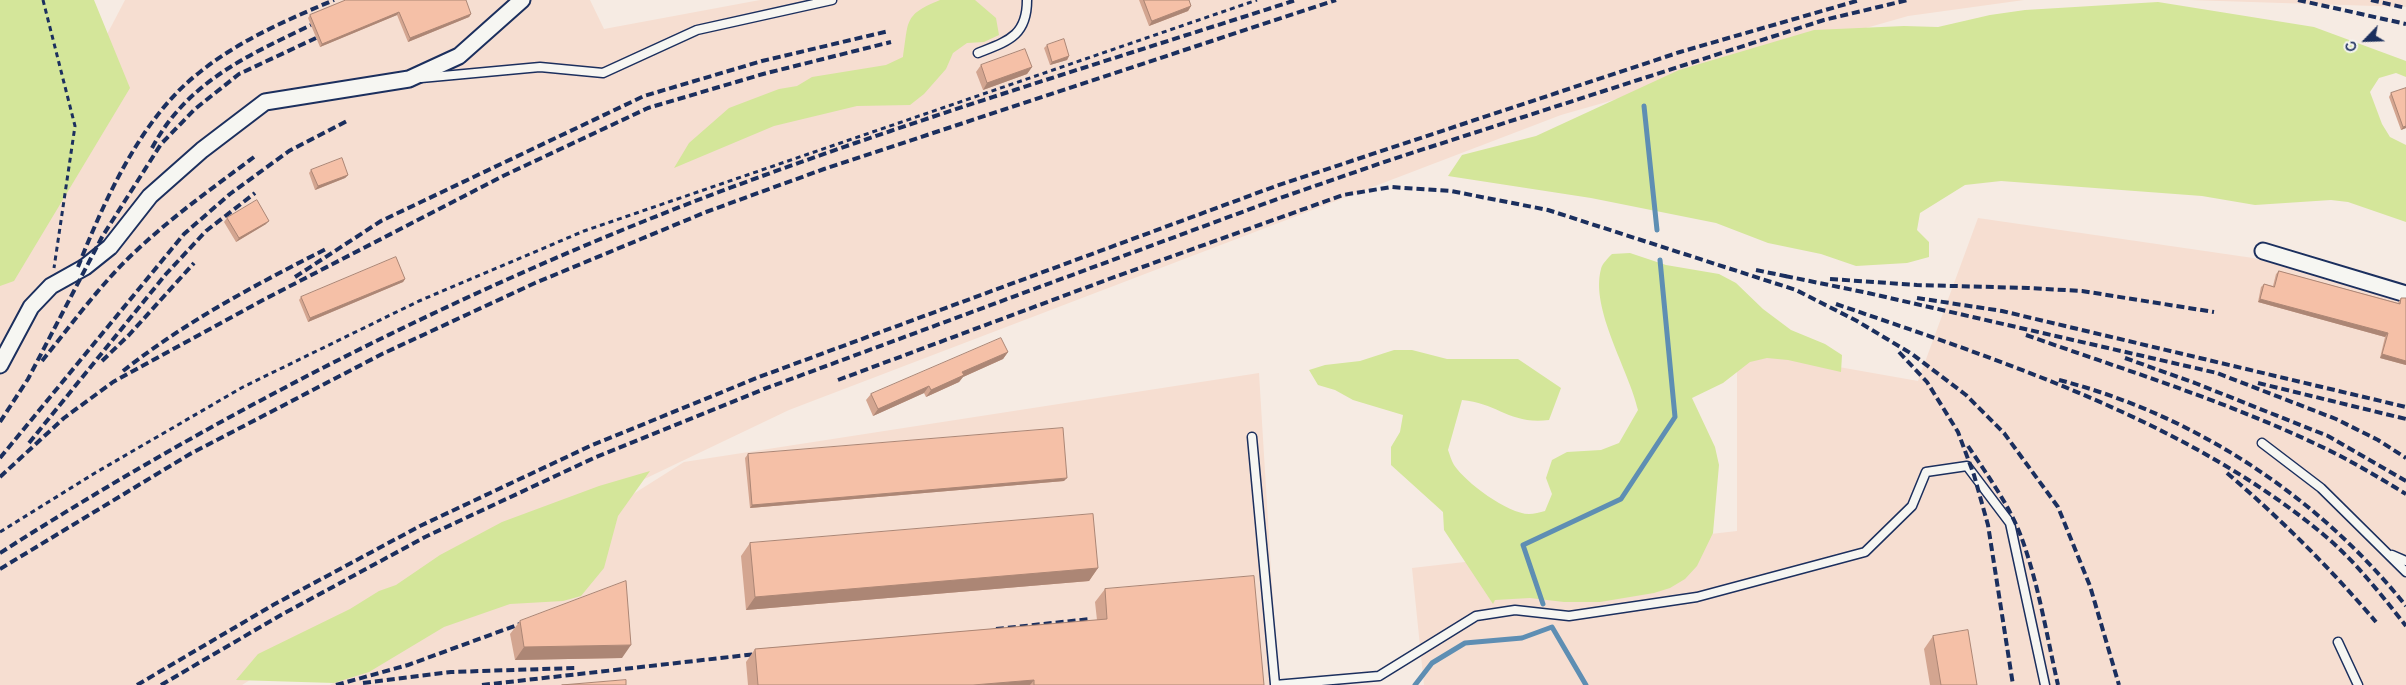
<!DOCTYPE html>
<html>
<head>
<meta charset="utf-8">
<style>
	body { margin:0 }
	#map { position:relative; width:2406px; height:685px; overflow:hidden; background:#f6ebe3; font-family:"Balsamiq Sans",sans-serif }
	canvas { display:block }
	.north { position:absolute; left:2341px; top:15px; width:50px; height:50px; -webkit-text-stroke:4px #f6f6f2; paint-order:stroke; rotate:246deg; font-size:14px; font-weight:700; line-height:20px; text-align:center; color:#1b2f5e }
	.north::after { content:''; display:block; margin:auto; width:18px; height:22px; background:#1b2f5e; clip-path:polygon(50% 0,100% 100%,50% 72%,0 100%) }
</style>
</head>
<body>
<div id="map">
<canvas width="2406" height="685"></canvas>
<div class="north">С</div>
</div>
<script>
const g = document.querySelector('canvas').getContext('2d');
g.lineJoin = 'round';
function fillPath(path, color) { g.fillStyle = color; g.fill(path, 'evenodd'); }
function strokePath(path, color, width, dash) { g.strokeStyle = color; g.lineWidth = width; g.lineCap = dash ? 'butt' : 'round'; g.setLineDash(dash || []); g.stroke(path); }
const built = new Path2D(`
	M125,0H590L604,29L760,0H2024L1908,16L1561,115L789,410L330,629L242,685H0V239Z
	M2189,0H2406V7Z
	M1978,218L2253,258L2406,299V685H1424L1412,568L1737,531V349L1918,381Z
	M1259,373L1278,685H330L684,462Z`);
const green = new Path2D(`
	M0,0H94L130,88L14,281L0,286Z
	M940,0H975L996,18L999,35L984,42L967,43L953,53L946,69L924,94L910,105L857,106L774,126L674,168L689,143L729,108L779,89L797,86L812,77L886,65L903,57C909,21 903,15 940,0Z
	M2158,2L2314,27L2406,61V77L2396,73L2379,78L2370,92L2382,124L2390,137L2406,145V222L2348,202L2331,200L2255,205L2202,196L2001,181L1965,185L1920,213L1917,230L1929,242V257L1907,263L1856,266L1821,254L1768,243L1716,223L1591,198L1448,176L1462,155L1536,136L1679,70L1814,30L1904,26L1938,27L1990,15L2025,10Z
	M1630,253L1666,265L1719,274L1736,283L1763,309L1791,330L1825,344L1842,355L1841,372L1788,360L1767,358L1750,362L1723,383L1692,398L1715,447L1719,465L1713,533L1697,566L1685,579L1670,588L1654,593L1600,602H1564L1530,598L1495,600L1493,604L1444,530L1443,512L1391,465V447L1400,432L1403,415L1353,400L1335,390L1318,385L1309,370L1325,365L1360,361L1394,350H1412L1447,359H1518L1561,388L1549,420C1510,425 1498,403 1462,400L1448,450C1450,455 1451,460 1454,465C1465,482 1508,514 1529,514C1534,514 1540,512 1545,511L1552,494L1546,478L1552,460L1567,452L1601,450L1619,443L1638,410C1629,370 1590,309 1601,269C1602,264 1608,258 1612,254Z
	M650,471L618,516L604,568L581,596L563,601L510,604L444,627L369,672L334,683L236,680L258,654L350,609L379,591L396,585L440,555L502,522L599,486Z`);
const stream = new Path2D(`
	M1644,106L1657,230
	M1543,604L1523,545L1621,499L1675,417L1660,260
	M1415,685L1432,663L1465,643L1522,638L1552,627L1586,685`);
const path = new Path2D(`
	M43,0L75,126L54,268
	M0,532L95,473L243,387L419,301L584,231L1257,0`);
const lane = new Path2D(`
	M978,53C1008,41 1027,36 1027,0
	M421,78L540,67L603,73L697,30L832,0
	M1252,437L1275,684
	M2262,443L2321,488L2406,572
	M2392,555L2406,561
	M2338,642L2358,685
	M1275,685L1379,676L1476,616L1515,610L1569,616L1697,597L1865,552L1912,506L1926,472L1967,466L2010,523L2045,685`);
const street = new Path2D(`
	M2263,251L2406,294
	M0,365L31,307L51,286L85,267L110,247L150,196L202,150L265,102L409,79L459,56L522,0`);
const rail = new Path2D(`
	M2298,0L2406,24
	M2371,0L2406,8
	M152,148C187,82 247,56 311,25
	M78,267C104,201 142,116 200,72C240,40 287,20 334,0
	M1756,270L1790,277
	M1785,276L1868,293L2217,373L2336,419L2378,440L2406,458
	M295,277L381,221L644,96L762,61L889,31
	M1830,279L1917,285L2028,288L2082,291L2214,312
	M1917,298L2002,311L2406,407
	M1836,304C2005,362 2194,423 2331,541C2359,566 2383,597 2406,626
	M2026,335C2125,370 2226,401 2320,446C2350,460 2378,477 2406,494
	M1899,352L1927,382L1958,432L1974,475L1988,525L2013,685
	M2125,358L2195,383L2328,436L2406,481
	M42,361C72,324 101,283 137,250C173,216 214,187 254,157
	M102,361L129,335L194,263
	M123,371C185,322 255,285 326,249
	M838,380L1109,279L1343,195L1391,187L1451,191L1548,210L1796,290L1857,321L1912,354L1966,395L2004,433L2058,507L2090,586L2119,685
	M2059,380C2195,415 2319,497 2406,606
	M2258,383L2406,419
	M0,422L28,379L102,237L161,144L195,109L239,74L316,38
	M29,443L166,274L206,231L255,193
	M1968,446C1988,476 2010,506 2022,539C2039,586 2047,637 2058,685
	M0,458L184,234L230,194L289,151L349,120
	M2227,473C2282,520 2329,567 2376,622
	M0,477L64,418L113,382L263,300L503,176L648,108L763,74L891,42
	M0,553C221,412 458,292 703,198C898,124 1098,64 1296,0
	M0,569L190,454L382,354L535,283L706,212L824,169L1336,0
	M996,629L1090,619
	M363,683L451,672L575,668
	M137,685L273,605L420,526L590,446L759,377L1276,186L1680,52L1860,0
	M161,685L281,615L425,537L596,457L764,389L1280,198L1393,159L1824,20L1908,0
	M336,685L408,665L528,621
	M482,685L765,653`);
const wall = new Path2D(`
	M346,0L471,14L469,17L408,42L397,15L320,47L308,18L310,15Z
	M1139,0H1189L1191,6L1188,11L1149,26Z
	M1047,45L1069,56L1067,60L1050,65L1044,48Z
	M981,65L1032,67L1027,74L983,90L976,72Z
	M2406,88V128L2401,130L2389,97L2391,93Z
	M311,170L348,175L345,178L315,190L309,173Z
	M227,218L266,224L236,242L224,222Z
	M2279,271L2398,303L2401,298L2406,365L2380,358L2385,337L2258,302L2261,287L2264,284L2273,286L2276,274Z
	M405,279L403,282L308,322L299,300L301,297Z
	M1008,352L1003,359L963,377L959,382L926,397L924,393L873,416L866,400L871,394Z
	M748,454L1064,481L750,508L745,458Z
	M750,543L1098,568L1089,581L746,610L741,556Z
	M1105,589L1264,685H748L746,662L755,649L1097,620L1095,602Z
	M520,621L622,658L515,660L510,634Z
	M1933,636L1977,685H1930L1924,649Z`);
const shadedWall = new Path2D(`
	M1191,6L1188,11L1149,26L1152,21Z
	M399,12L397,15L320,47L322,44Z
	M471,14L469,17L408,42L410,38Z
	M1069,56L1067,60L1050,65L1052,62Z
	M1032,67L1027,74L983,90L987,83Z
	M2406,126V128L2401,130L2403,127Z
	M348,175L345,178L315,190L318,186Z
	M269,221L266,224L236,242L239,238Z
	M405,279L403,282L308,322L310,318Z
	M2260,299L2388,333L2385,337L2258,302Z
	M1008,352L1003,359L963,377L959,382L926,397L931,390L962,372Z
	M2382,354L2406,361V365L2380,358Z
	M929,386L924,393L873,416L878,409Z
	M1067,478L1064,481L750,508L752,505Z
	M1098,568L1089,581L746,610L755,597Z
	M631,645L622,658L515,660L524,647Z
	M1034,680L1030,685H973Z`);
const building = new Path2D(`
	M346,0H466L471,14L410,38L399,12L322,44L310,15Z
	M1144,0H1189L1191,6L1152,21Z
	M1064,39L1069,56L1052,62L1047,45Z
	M1025,49L1032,67L987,83L981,65Z
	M2406,88V126L2403,127L2391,93Z
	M342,158L348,175L318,186L311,170Z
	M257,200L269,221L239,238L227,218Z
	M396,257L405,279L310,318L301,297Z
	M2279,271L2400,304L2401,298H2406V361L2382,354L2388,333L2260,299L2264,284L2274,287Z
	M1001,338L1008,352L962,372L964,375L931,390L929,386L878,409L871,394Z
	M1063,428L1067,478L752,505L748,454Z
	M1093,514L1098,568L755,597L750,543Z
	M1254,576L1264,685H1034V680L973,685H758L755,649L1107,619L1105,589Z
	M626,581L631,645L524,647L520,621Z
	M1968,630L1977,685H1941L1933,636Z
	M626,680V685H562Z`);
fillPath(built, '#f6ded1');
fillPath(green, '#d4e69a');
strokePath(stream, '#5e8eb3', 5);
strokePath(lane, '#1b2f5e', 11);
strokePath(street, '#1b2f5e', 19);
strokePath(path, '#1b2f5e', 3, [5, 4]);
strokePath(lane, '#f6f6f2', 8);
strokePath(street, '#f6f6f2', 15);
strokePath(rail, '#1b2f5e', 4, [8, 4]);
fillPath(wall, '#d3a590');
fillPath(shadedWall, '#ac8675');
fillPath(building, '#f5c0a7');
strokePath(building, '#ac8675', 1);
</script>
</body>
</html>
